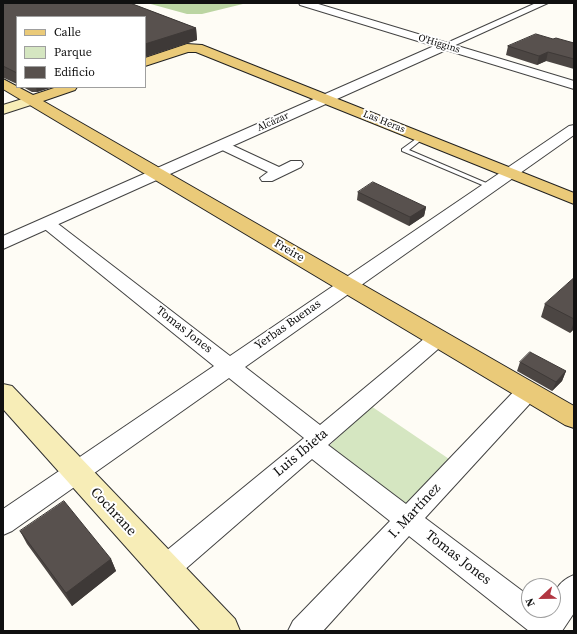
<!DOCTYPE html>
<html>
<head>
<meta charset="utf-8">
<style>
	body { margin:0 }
	#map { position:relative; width:577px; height:634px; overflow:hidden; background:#fefcf5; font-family:"Source Serif 4",serif }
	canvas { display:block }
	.frame { position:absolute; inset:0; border:4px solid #101010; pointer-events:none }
	.legend { position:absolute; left:16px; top:16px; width:130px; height:72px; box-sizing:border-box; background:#fff; border:1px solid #9f9f9f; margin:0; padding:5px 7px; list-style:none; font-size:12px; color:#101010 }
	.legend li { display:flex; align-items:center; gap:8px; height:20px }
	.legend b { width:20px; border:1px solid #9f9f9f }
	.north { position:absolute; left:521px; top:578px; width:40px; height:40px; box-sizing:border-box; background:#fff; border:1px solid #9f9f9f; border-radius:50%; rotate:248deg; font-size:11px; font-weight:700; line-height:16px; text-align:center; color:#101010 }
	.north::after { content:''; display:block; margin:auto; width:14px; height:18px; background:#b23641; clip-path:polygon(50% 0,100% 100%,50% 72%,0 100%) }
</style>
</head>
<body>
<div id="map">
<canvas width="577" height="634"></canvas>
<div class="frame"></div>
<ul class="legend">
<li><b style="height:5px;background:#eaca79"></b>Calle</li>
<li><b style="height:11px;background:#d5e6c1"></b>Parque</li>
<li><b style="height:11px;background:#58514e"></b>Edificio</li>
</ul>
<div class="north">N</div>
</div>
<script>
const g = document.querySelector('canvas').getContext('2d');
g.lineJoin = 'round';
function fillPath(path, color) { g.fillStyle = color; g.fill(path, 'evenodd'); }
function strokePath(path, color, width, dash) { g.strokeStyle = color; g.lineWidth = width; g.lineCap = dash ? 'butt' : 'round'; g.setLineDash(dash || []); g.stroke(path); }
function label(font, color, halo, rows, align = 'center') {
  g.font = font + ' "Source Serif 4",serif'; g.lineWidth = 4; g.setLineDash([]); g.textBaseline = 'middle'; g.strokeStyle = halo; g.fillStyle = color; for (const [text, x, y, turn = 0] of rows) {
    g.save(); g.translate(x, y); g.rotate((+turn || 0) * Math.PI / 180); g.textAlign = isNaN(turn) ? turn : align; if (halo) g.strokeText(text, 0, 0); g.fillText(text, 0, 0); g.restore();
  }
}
const green = new Path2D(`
	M371,406L452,461L407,509L328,447Z`);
const forest = new Path2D(`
	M147,3H247L202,14H187Z`);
const service = new Path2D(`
	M420,136L425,137L409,150L491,185V187H487L402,151V149Z`);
const minor = new Path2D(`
	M536,3H548L449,48H441L440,46Z
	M574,125V135L245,367L320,425L431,333L438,331L445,333L448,338L445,343L328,445L406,504L520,385L528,383L536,385L539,391L536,397L425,518L529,596V610H553C553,592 557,582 574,575V613L562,631H529L409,536L323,631H288L293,621L390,521L312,459L175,578L165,582L155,578L151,569L155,560L304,438L229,378L12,531L3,535V509L214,366L41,226L39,223L41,220L47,218L53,220L230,356L569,126Z
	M223,141L279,167L291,161H301L303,164L301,167L272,181H262L260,178L268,172L218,148L216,145L218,142Z`);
const tertiary = new Path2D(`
	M299,3H315L574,81V89L446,50L3,249V236L434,46L300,5Z`);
const secondary = new Path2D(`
	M32,96L37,97L39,100L37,103L3,114V105Z
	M3,384L12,386L235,619L240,631H201L3,409Z`);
const primary = new Path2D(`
	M187,44L202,45L574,193V204L196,52H188L145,66V58Z
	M3,79L33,95L57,87H77L75,90L43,101L574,406V428L565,425L3,89Z`);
const wall = new Path2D(`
	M3,3H130L196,28L197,40L145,57V17H17V84L4,78H3Z
	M553,39L574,43V69L546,61L537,65L506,55L508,46Z
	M23,87H53L37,92H32Z
	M358,192L426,207L424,216L409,226L357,200Z
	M574,278V329L570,333L541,317L545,304Z
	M520,362L566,371L562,381L552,391L517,371Z
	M20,531L111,559L116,571L72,606L27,544Z`);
const shadedWall = new Path2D(`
	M196,28L197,40L145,57V44Z
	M548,52L546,61L537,65L539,56Z
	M36,87H53L37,92Z
	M426,207L424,216L409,226L410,217Z
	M574,322V329L570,333Z
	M566,371L562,381L552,391L556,382Z
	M111,559L116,571L72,606L66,593Z`);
const building = new Path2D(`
	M3,3H130L196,28L145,44V17H17V73L3,66Z
	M536,34L553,39L556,38L574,43V59L548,52L539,56L508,46Z
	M373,182L426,207L410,217L358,192Z
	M574,278V319L545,304Z
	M530,352L566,371L556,382L520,362Z
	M64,501L111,559L66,593L20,531Z`);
const farStreetnames = [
	["O'Higgins",439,44,17],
	["Alcázar",273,122,-24],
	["Las Heras",384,122,22]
];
const streetNames = [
	["Freire",289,251,30],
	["Yerbas Buenas",288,325,-35],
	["Tomas Jones",184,330,38]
];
const nearStreetnames = [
	["Luis Ibieta",301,453,-40],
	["I. Martínez",415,511,-47],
	["Cochrane",113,512,47],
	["Tomas Jones",458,558,38]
];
fillPath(green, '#d5e6c1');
fillPath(forest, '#bbd5a2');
strokePath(service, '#434343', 2);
strokePath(minor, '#434343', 2);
strokePath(tertiary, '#434343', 2);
strokePath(secondary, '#323232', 2);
strokePath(primary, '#212121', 2);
fillPath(service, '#fff');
fillPath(minor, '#fff');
fillPath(tertiary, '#fff');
fillPath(secondary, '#f7edb7');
fillPath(primary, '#eaca79');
fillPath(wall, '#4c4643');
fillPath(shadedWall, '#3e3937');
fillPath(building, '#58514e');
strokePath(building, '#3e3937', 1);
label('10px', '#101010', '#fff', farStreetnames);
label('12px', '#101010', '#fff', streetNames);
label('14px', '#101010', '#fff', nearStreetnames);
</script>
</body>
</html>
